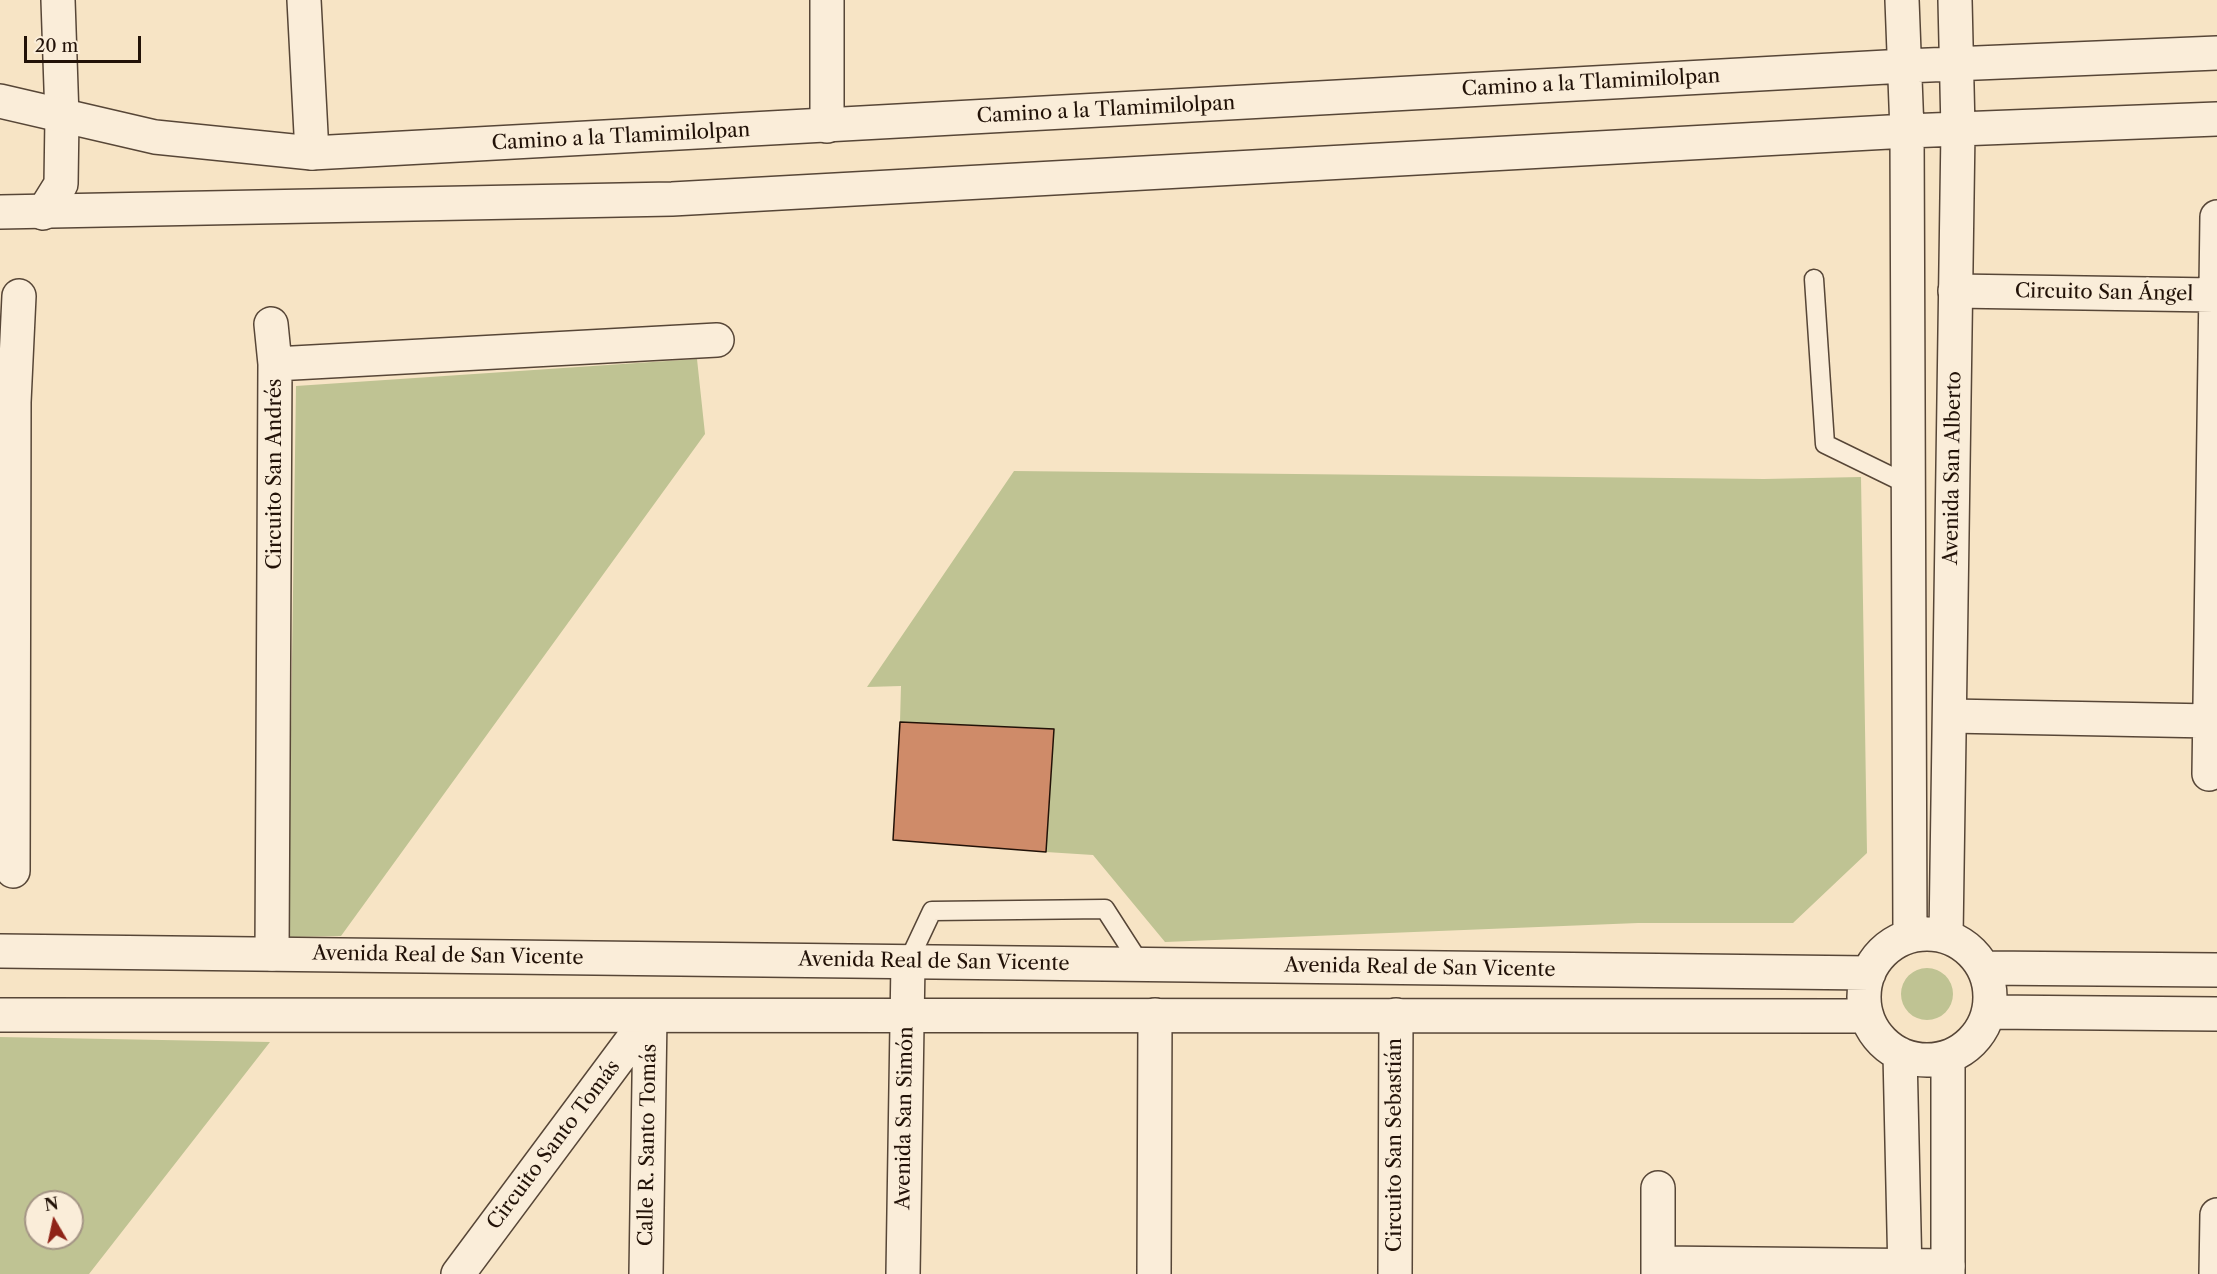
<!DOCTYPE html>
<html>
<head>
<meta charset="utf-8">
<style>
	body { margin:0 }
	#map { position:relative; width:2217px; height:1274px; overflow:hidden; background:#f7e4c5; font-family:"Libre Caslon Text",serif }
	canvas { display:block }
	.north { position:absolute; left:24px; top:1190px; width:60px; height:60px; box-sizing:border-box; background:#faedd9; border:2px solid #a49585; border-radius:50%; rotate:351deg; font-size:16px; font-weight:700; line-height:24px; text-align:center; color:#221208 }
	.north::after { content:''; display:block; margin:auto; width:21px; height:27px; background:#8f2418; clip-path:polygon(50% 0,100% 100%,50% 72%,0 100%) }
	.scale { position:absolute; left:24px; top:36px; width:117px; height:27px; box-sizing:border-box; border:3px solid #221208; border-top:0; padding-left:8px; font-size:18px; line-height:21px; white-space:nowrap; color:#221208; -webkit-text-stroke:4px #faedd9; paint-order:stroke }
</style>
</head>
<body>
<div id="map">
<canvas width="2217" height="1274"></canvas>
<div class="north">N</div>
<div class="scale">20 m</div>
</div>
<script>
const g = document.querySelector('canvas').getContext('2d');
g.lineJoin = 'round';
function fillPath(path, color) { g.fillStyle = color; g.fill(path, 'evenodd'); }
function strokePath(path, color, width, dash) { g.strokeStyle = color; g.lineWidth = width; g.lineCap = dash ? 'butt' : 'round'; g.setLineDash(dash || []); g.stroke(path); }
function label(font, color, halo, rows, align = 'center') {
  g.font = font + ' "Libre Caslon Text",serif'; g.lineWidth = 6; g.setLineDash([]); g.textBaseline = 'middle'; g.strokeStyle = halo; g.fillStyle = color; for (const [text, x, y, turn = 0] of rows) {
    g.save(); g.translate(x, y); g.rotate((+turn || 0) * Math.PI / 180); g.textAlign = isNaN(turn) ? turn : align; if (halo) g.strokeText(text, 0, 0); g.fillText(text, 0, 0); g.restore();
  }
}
const green = new Path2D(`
	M697,359L705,434L341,936L288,937L296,386Z
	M1014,471L1764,479L1861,477L1867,853L1793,923H1638L1165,942L1093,855L1046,852L1054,729L900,722L901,686L867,687Z
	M1901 994a26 26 0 1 1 52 0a26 26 0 1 1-52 0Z
	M0,1037L270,1042L89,1274H0ZM36,1202H72V1238H36Z`);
const building = new Path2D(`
	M900,722L1054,729L1046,852L893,840Z`);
const service = new Path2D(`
	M1814,279L1825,444L1909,485
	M908,962L932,911L1105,909L1141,965`);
const minor = new Path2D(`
	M304,0L312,153
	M827,0V126
	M43,213L61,184L62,117L58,0
	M1955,291L2214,295
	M271,324L275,364L272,954
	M275,364L717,340
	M1950,716L2211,721
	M2209,774L2217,217
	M13,871L14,402L19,296
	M1658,1188V1274
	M1658,1263L1948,1266
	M458,1274L650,1016
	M646,1274L650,1016
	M903,1274L908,962
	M1154,1274L1155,1015
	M1395,1274L1396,1015
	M2216,1274L2217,1215`);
const tertiary = new Path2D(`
	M1902,0L1907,131L1910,936
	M0,101L155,137L312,153L1905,66L2217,53
	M0,212L672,199L1907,131L2217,119
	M1864 997a63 63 0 1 1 126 0a63 63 0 1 1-126 0Z
	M1946,936L1958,130L1955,0
	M0,951L1869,973
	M1984,968L2217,970
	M1989,1012L2217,1014
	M0,1015L1867,1016
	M1900,1054L1905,1274
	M1948,1057V1274`);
const streetNames = [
	["Camino a la Tlamimilolpan",1591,83,-3],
	["Camino a la Tlamimilolpan",1106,110,-3],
	["Camino a la Tlamimilolpan",621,137,-3],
	["Circuito San Ángel",2104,293,1],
	["Avenida San Alberto",1953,468,-89],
	["Circuito San Andrés",275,474,-90],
	["Avenida Real de San Vicente",448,956,1],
	["Avenida Real de San Vicente",934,962,1],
	["Avenida Real de San Vicente",1420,968,1],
	["Avenida San Simón",905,1118,-89],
	["Circuito Santo Tomás",554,1145,-53],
	["Calle R. Santo Tomás",648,1145,-89],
	["Circuito San Sebastián",1395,1145,-90]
];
fillPath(green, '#bfc393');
fillPath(building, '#cf8b69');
strokePath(building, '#221208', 1.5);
strokePath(service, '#574637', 21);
strokePath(minor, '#574637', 36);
strokePath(tertiary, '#574637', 36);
strokePath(service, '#faedd9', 18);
strokePath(minor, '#faedd9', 33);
strokePath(tertiary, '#faedd9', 33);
label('20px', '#221208', '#faedd9', streetNames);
</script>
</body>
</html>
